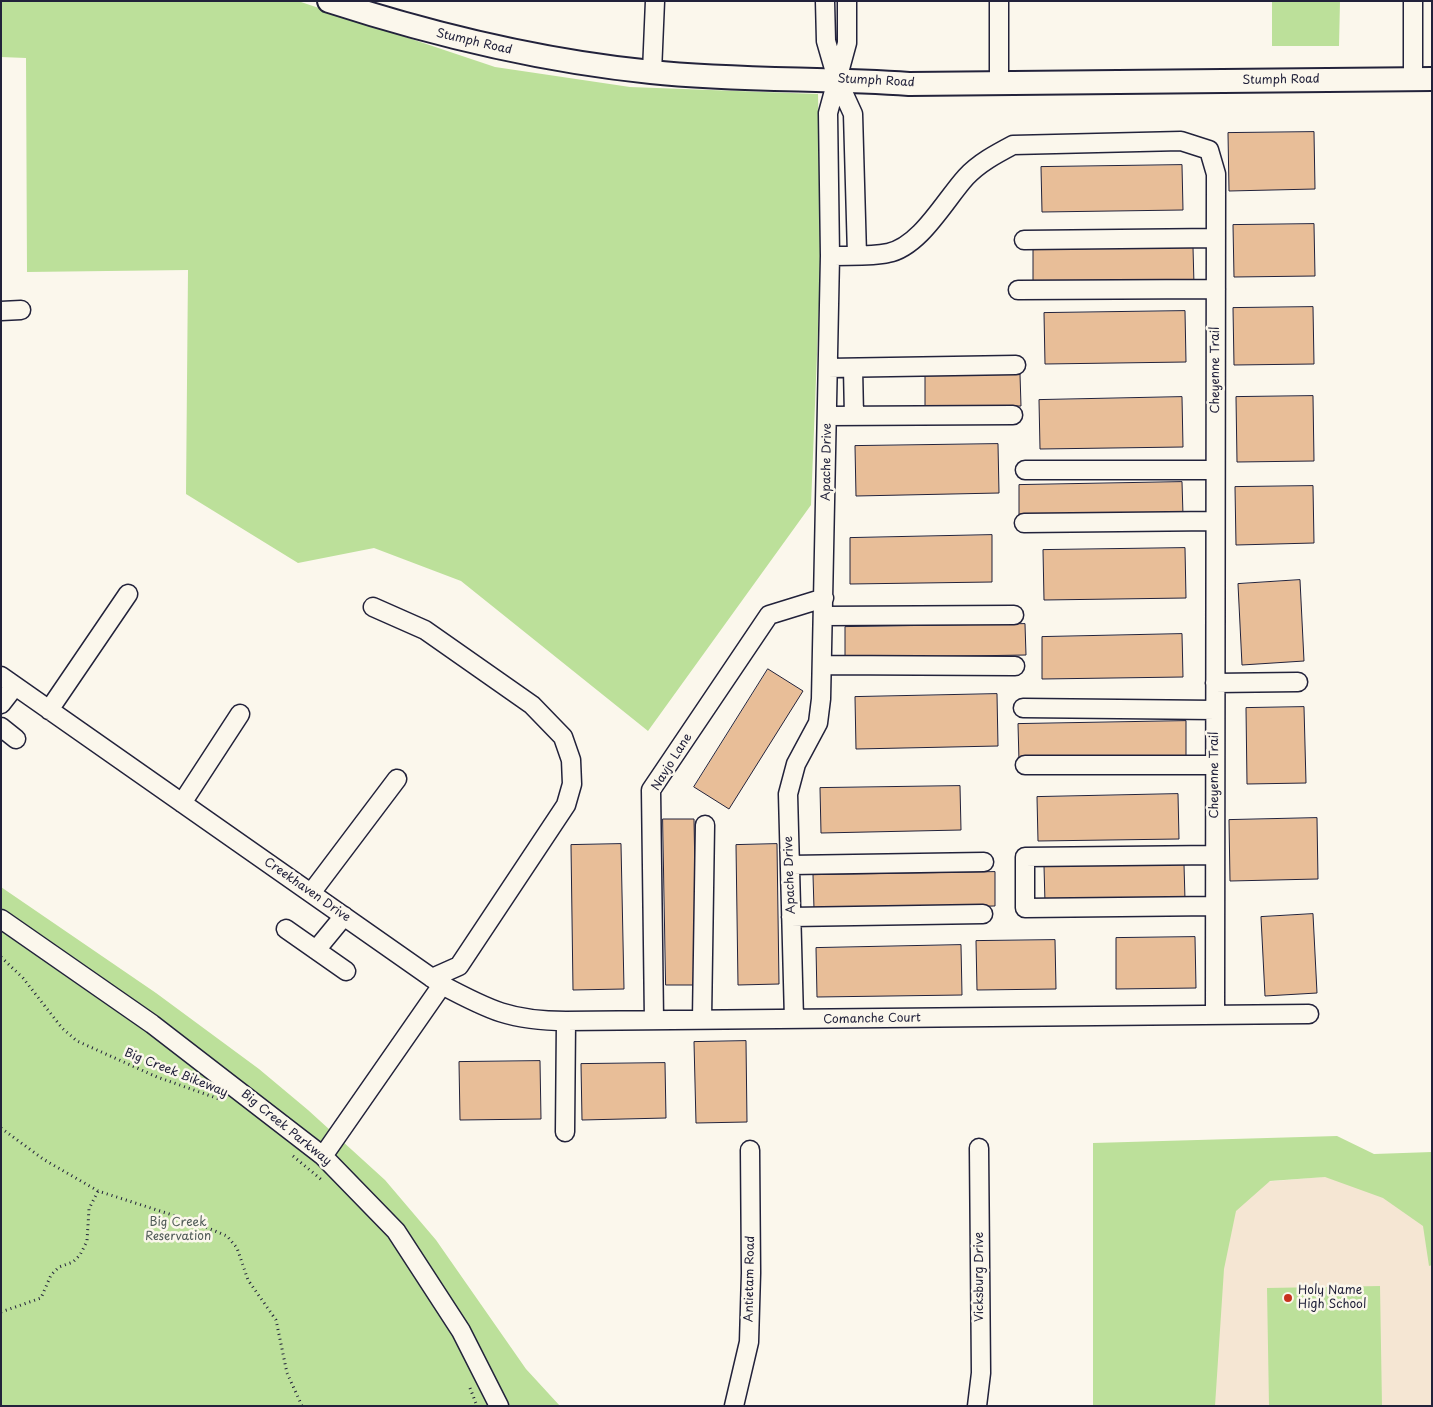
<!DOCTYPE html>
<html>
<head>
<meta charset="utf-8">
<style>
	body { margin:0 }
	#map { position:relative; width:1433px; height:1407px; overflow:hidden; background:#fbf7ec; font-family:"Playpen Sans",sans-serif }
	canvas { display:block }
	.frame { position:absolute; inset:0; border:2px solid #22223b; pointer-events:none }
</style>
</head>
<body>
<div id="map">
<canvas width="1433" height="1407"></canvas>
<div class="frame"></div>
</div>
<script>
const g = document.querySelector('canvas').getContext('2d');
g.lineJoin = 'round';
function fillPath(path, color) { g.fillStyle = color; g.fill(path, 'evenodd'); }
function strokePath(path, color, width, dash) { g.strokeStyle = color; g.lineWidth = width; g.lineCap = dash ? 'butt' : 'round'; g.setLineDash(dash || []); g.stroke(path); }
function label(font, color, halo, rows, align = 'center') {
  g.font = font + ' "Playpen Sans",sans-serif'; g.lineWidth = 5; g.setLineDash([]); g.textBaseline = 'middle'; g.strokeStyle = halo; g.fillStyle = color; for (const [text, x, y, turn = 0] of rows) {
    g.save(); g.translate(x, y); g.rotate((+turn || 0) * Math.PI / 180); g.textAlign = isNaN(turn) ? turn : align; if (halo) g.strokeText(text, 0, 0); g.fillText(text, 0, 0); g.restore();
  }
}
const built = new Path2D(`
	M1432,1168V1406H1138L1152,1191Z`);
const green = new Path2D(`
	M1,1H298L495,67L630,87L818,94L821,253L811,505L648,731L461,581L374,548L298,563L186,494L188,270L27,272L26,58L1,57Z
	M1272,1H1340L1339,46H1272Z
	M1,887L156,993L259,1069L308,1110L385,1180L436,1240L526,1369L560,1406H1Z
	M1337,1136L1374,1154L1432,1152V1265L1429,1266L1423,1226L1383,1198L1325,1177L1270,1181L1236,1211L1224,1269L1215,1406H1093V1143Z
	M1380,1286L1382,1406H1269L1267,1288Z`);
const building = new Path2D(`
	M1314,132L1315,189L1229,191L1228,133Z
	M1182,165L1183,210L1042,212L1041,167Z
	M1314,224L1315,276L1234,277L1233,225Z
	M1193,247L1194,285L1033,288V250Z
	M1313,307L1314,364L1234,365L1233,308Z
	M1185,311L1186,362L1045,364L1044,313Z
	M1020,374L1021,406L925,408V375Z
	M1313,396L1314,461L1237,462L1236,397Z
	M1182,397L1183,447L1040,449L1039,400Z
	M998,444L999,493L856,496L855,446Z
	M1182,482L1183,515L1019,518V485Z
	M1313,486L1314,543L1236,545L1235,487Z
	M992,535V582L850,584V538Z
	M1185,548L1186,598L1044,600L1043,550Z
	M1300,580L1304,661L1242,665L1238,584Z
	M1025,624L1026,655L845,658V627Z
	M1182,634L1183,677L1042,679V637Z
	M768,669L803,691L729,809L694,787Z
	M997,694L998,746L856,749L855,697Z
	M1304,707L1306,783L1247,784L1246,708Z
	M1186,721V758L1019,761L1018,724Z
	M960,786L961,830L821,833L820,788Z
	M1178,794L1179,839L1038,841L1037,797Z
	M1317,818L1318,879L1230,881L1229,820Z
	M663,819H694L697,985H666Z
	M621,844L624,989L573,990L571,845Z
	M777,844L779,984L738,985L736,845Z
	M1184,864L1185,900L1045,903L1044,866Z
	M995,872V906L814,909L813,875Z
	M1313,914L1317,993L1265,996L1261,917Z
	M1195,937L1196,988L1116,989V938Z
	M1055,940L1056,989L977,990L976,941Z
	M961,945L962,995L817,997L816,948Z
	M746,1041L747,1122L696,1123L694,1042Z
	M540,1061L541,1119L460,1120L459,1062Z
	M665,1063L666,1118L582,1120L581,1064Z`);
const path = new Path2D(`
	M1,957L23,978L62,1028L77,1041L157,1077L222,1100
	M1,1128L43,1159L98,1191L191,1221L227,1236L237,1248L248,1280L276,1320L287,1373L302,1406
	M293,1156L323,1181
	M1,1312L41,1298L51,1275L59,1267L73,1262L80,1255L87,1241L89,1209L98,1191
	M1431,1319H1432
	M470,1388L477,1406`);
const minor = new Path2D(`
	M825,1L826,41L837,79L853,114L857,255
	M999,1V83
	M1413,1V79
	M652,72L655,1
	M1024,240L1216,238
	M830,256C849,255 870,257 888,253C920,247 945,200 966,177C979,163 996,154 1013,145L1181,141L1209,150L1216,174L1215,1015
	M1018,290L1216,289
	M1,311L21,310
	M828,368L1016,365
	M853,368L854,416
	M827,416L1013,415
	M1025,470H1215
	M1024,523L1215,521
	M373,607L425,630L532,705L563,737L571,760L572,784L566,805L459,966L432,978
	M823,616L1014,615
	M822,665L1015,666
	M1,676L442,985C489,1010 511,1021 566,1021L1309,1014
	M1215,683L1298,682
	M1,704L15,686
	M1023,708L1215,710
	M49,710L128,594
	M1,727L16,739
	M1025,765H1215
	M182,803L240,714
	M1215,855L1025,857V908L1215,906
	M790,865L984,862
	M311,893L397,779
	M791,917L983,914
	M1,919L152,1024L323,1156L396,1231L461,1331L499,1406
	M286,929L346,971
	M316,950L344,916
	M702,1019L705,825
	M794,1019L788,794L796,764L818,723L821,699L830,256L828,113L847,43V1
	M654,1020L651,790L769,615L824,598
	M565,1132L566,1021
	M323,1156L442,985
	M734,1406L749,1342L751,1273L750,1150
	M977,1406L981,1373L979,1148`);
const major = new Path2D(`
	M329,1C434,35 541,61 651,72C737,81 823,78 909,84L1432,79`);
const markers = [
	[1288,1298,5,"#c8321e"]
];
const streetNames = [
	["Stumph Road",474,42,13],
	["Stumph Road",1281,80,-1],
	["Stumph Road",876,81,3],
	["Cheyenne Trail",1216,370,-90],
	["Apache Drive",827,462,-89],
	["Navjo Lane",672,762,-58],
	["Cheyenne Trail",1215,775,-90],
	["Apache Drive",790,875,-92],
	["Creekhaven Drive",307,890,35],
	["Comanche Court",872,1019,-1],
	["Big Creek Bikeway",176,1073,22],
	["Big Creek Parkway",286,1128,39],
	["Vicksburg Drive",980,1277,-90],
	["Antietam Road",750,1279,-89]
];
const parkNames = [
	["Big Creek",178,1223],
	["Reservation",178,1237]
];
const poiNames = [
	["Holy Name",1298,1291],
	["High School",1298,1305]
];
fillPath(built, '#f5e6d3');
fillPath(green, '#bce09a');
fillPath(building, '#e8be98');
strokePath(building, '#22223b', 1);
strokePath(minor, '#22223b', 21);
strokePath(major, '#22223b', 26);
strokePath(path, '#22223b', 3, [1, 4]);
strokePath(minor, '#fbf7ec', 18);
strokePath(major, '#fbf7ec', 22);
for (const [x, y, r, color] of markers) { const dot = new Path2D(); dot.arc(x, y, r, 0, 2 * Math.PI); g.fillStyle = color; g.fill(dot); strokePath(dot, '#fbf7ec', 2); }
label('12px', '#22223b', '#fbf7ec', streetNames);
label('12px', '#505b58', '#fbf7ec', parkNames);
label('12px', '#22223b', '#fbf7ec', poiNames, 'left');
</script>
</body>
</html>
